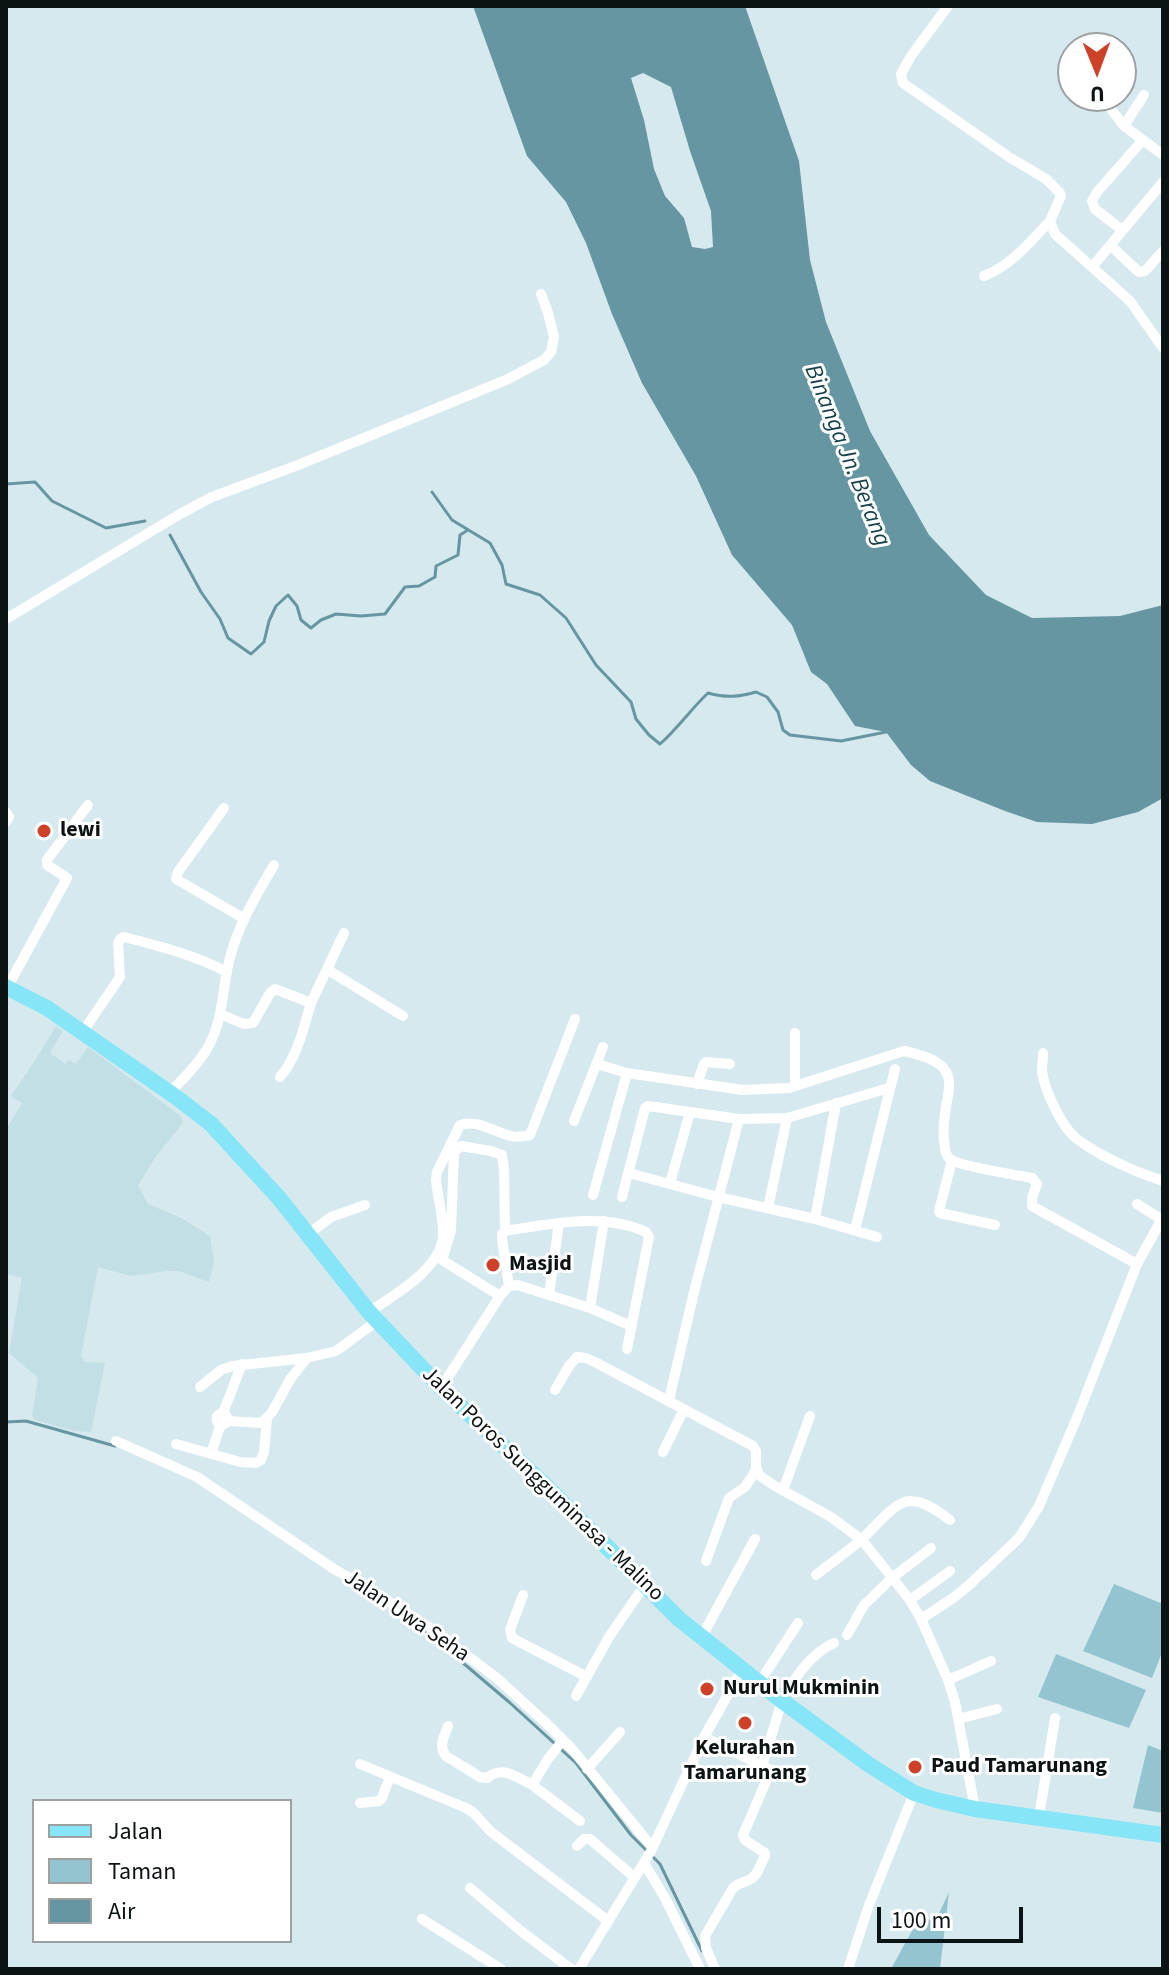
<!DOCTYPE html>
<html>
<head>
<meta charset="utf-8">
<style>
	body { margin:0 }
	#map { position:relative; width:1169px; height:1975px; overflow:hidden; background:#d6e9ee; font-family:"Source Sans 3",sans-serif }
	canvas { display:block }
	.frame { position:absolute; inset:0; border:8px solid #0c1314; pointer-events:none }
	.legend { position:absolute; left:32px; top:1799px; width:260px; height:144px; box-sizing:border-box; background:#fff; border:2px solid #9ea1a1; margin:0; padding:10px 14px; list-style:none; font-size:24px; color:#0c1314 }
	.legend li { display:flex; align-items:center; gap:16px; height:40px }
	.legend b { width:40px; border:2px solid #9ea1a1 }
	.north { position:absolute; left:1057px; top:32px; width:80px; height:80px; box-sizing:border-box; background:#fff; border:2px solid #9ea1a1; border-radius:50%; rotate:179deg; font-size:22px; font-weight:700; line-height:32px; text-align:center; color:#0c1314 }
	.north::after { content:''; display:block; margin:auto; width:28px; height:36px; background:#cc4127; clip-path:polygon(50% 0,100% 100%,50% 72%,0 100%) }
	.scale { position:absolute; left:877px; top:1907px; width:146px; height:36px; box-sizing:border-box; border:4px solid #0c1314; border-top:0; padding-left:10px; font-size:24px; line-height:28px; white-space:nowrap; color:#0c1314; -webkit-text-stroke:6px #fff; paint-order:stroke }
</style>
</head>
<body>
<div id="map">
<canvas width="1169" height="1975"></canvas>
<div class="frame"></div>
<ul class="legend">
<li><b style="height:10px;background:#86e5f6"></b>Jalan</li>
<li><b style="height:22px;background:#93c4cf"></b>Taman</li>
<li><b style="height:22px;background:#6696a1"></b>Air</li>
</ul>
<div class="north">U</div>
<div class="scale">100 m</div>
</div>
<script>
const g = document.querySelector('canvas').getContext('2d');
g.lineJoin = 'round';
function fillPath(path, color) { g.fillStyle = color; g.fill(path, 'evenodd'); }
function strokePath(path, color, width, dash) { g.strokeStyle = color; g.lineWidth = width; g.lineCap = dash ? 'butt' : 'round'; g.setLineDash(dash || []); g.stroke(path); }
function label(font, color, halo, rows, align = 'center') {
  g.font = font + ' "Source Sans 3",sans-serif'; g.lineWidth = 6; g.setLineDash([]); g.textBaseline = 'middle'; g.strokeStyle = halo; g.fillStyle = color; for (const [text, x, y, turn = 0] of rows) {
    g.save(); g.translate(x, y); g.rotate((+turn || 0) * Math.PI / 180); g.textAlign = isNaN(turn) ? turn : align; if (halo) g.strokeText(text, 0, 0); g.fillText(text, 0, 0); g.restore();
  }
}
const built = new Path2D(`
	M56,1026L63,1031L50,1053L66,1064L68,1060L76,1064L88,1047L182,1117V1124L155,1158L138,1185L148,1204L181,1218L210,1236L214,1261L209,1282L179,1271H166L131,1276L98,1267L81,1356L84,1362L105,1363L91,1432L74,1431L35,1420L32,1416L38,1378L9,1353L22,1278L6,1274V1130L22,1103L11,1096L34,1062Z`);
const green = new Path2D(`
	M1114,1584L1163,1604V1650L1152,1678L1083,1651Z
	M1056,1654L1146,1690L1129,1728L1038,1697Z
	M1148,1745L1163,1751V1813L1133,1808Z
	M949,1892L940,1969H891L920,1916L935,1922Z`);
const water = new Path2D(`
	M473,6H745L799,161L810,260L826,322L870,431L929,535L986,595L1032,618L1120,616L1163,605V798L1138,812L1092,824L1037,822L1005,811L930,781L911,765L886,732L855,726L827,684L811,672L792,625L732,555L696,476L642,383L612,314L586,243L566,202L527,156ZM643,73L671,87L690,151L711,211L713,247L705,249L692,247L684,218L665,196L654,169L644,120L631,78Z`);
const stream = new Path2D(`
	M6,484L35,482L52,501L106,528L145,521
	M432,492L452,520L490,543L502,565L506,584L540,595L566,618L596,665L631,702L636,719L649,735L660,744C678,728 691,709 708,693C726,698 739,697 756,692L767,697L778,712L783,730L790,735L841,741L886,732
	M170,535L201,592L220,619L228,638L251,654L264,642L269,621L276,606L288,595L297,606L301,620L311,628L321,620L336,614L361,616L385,614L405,587L419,586L435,577L436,566L458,555L460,535L468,530
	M6,1422L26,1421L115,1446
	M423,1629L509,1702L576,1763L631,1835L647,1851
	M652,1856L660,1864L702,1951`);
const street = new Path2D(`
	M948,6L911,56L901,74L903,83L1009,157L1046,179L1060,193L1061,196L1050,221L1055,234L1130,301L1163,348
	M1101,96L1124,126L1163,155
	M1124,126L1144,95
	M1122,230L1095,209L1092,201L1098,191L1142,141
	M1111,246L1139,272L1145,271L1163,251
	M1092,267L1163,182
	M984,276C1011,266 1031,241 1050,221
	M6,619L180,514L212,497L298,465L506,380L544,360L551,352L554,337L548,313L541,294
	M224,808L178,872L176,879L243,918
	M6,812L9,817L6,822
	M328,970L403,1016
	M7,988L67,878L47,865V860L88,805
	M220,1014L244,1024L253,1023L270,993L275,989L311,1003L344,933
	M82,1033L120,977L118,943L120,939L124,937C159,946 195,955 227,972
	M1043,1053C1043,1059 1042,1066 1042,1072C1045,1091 1062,1128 1077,1139C1103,1158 1133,1171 1163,1181
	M597,1064L627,1073L743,1090L789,1088L904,1051C976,1066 939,1093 944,1140C945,1146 944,1153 949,1158C956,1166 1017,1175 1032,1178L1037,1184L1032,1198V1206L1137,1264
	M280,1077C298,1056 303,1029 311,1003
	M697,1084L704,1064L706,1062L730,1064
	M795,1086V1033
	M170,1093C185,1076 203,1060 212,1039C223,1015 223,986 229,961C238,925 256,896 274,865
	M574,1121L603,1047
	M952,1160L939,1211L940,1213L995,1225
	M629,1173L718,1197L815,1219L877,1237
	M670,1183L690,1112
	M593,1195L627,1073
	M622,1197L645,1108L648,1106L739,1119L787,1118L889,1088
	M1137,1204L1161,1219
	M768,1208L787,1118
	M815,1219L836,1103
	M855,1230L895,1069
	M308,1234L331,1217L365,1205
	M509,1286L502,1239V1234L505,1231C551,1224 603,1212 646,1232L649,1237L627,1349
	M549,1295L559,1223
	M500,1296L442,1260L451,1231L454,1152L461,1146L491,1151L502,1155L504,1169L505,1231
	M590,1308L604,1221
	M369,1312C394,1295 441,1269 443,1236C444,1217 437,1197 436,1179L437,1172L460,1125C479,1119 493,1132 511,1136C517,1138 524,1136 530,1135L575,1019
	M200,1387L221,1370L232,1366L307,1358
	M441,1388L500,1296L509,1286L518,1285L527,1288L590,1308L631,1326
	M555,1390L569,1366L577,1357L586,1358L595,1362L753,1446L756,1451V1467L759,1475L775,1486L831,1517L862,1540L910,1600L921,1619L948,1680L955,1702L975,1809
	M669,1400L694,1292L739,1119
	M223,1413L242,1364
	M216.5 1419a5.5 5.5 0 1 1 11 0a5.5 5.5 0 1 1-11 0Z
	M228,1421L262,1423L272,1412L291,1378L307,1358L336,1351L377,1321
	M116,1441L197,1477L334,1569L366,1587L432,1629L498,1679L548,1725L572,1749L652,1847
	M176,1444L240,1462L256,1463L261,1460L264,1452L267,1419
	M663,1452L684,1409
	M211,1453L221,1424
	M783,1490L810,1416
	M706,1561L729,1498L745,1487L757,1469
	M816,1575C831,1563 847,1552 861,1540C874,1529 893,1502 910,1501C925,1501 939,1512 950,1520
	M523,1595L510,1630L512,1638L587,1677
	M910,1600L950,1571
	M921,1619L953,1598L968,1586L1019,1538L1039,1506L1076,1420L1137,1264L1163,1217
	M847,1635L864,1605L892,1578L931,1548
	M701,1638L755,1539
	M948,1680L991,1661
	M759,1683L798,1623
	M576,1696L609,1637L644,1586
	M781,1700C795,1678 810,1654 834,1643
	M958,1719L997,1709
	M448,1726C444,1737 438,1746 446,1756L480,1777L487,1778C503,1765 515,1777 531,1784L534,1782L548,1759L563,1740
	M704,1737L783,1776
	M360,1764L466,1808L474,1813L490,1831L608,1921
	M762,1766L782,1701
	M587,1769L620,1732
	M531,1784L580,1821
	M360,1803L379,1801L382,1798L390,1777
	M1039,1817L1055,1718
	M577,1846L584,1839H590L634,1877
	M644,1863L665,1898L700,1969
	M470,1888L521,1931L571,1969
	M422,1919L501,1969
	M579,1969L651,1851L704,1737L742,1670
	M715,1969L706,1948L705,1936L733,1888C739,1882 744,1883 751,1879C758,1875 761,1863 765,1856V1853L745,1840L743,1835L771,1770
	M848,1969L869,1905L914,1793`);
const primary = new Path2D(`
	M6,987L47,1008L176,1097L211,1124L279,1198L369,1312L441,1388L544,1484L679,1619L781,1700L868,1764L914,1793L936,1800L975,1809L1163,1835`);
const markers = [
	[44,831,8,"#cc4127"],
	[493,1265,8,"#cc4127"],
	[707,1689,8,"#cc4127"],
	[745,1723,8,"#cc4127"],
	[915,1767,8,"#cc4127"]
];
const poiNames = [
	["lewi",60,831],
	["Masjid",509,1265],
	["Nurul Mukminin",723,1689],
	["Kelurahan",745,1749,"center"],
	["Tamarunang",745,1774,"center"],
	["Paud Tamarunang",931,1767]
];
const streetNames = [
	["Jalan Poros Sungguminasa - Malino",542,1485,44],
	["Jalan Uwa Seha",406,1617,34]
];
const waterNames = [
	["Binanga Jn. Berang",846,456,68]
];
fillPath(built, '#c2dfe5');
fillPath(green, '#93c4cf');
fillPath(water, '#6696a1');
strokePath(stream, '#6696a1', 3);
strokePath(street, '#fff', 10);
strokePath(primary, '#86e5f6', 16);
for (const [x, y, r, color] of markers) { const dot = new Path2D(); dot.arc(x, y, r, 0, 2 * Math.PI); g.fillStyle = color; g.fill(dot); strokePath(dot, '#fff', 3); }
label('bold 22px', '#0c1314', '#fff', poiNames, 'left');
label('22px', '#0c1314', '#fff', streetNames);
label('italic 24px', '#14414a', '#fff', waterNames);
</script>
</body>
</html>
